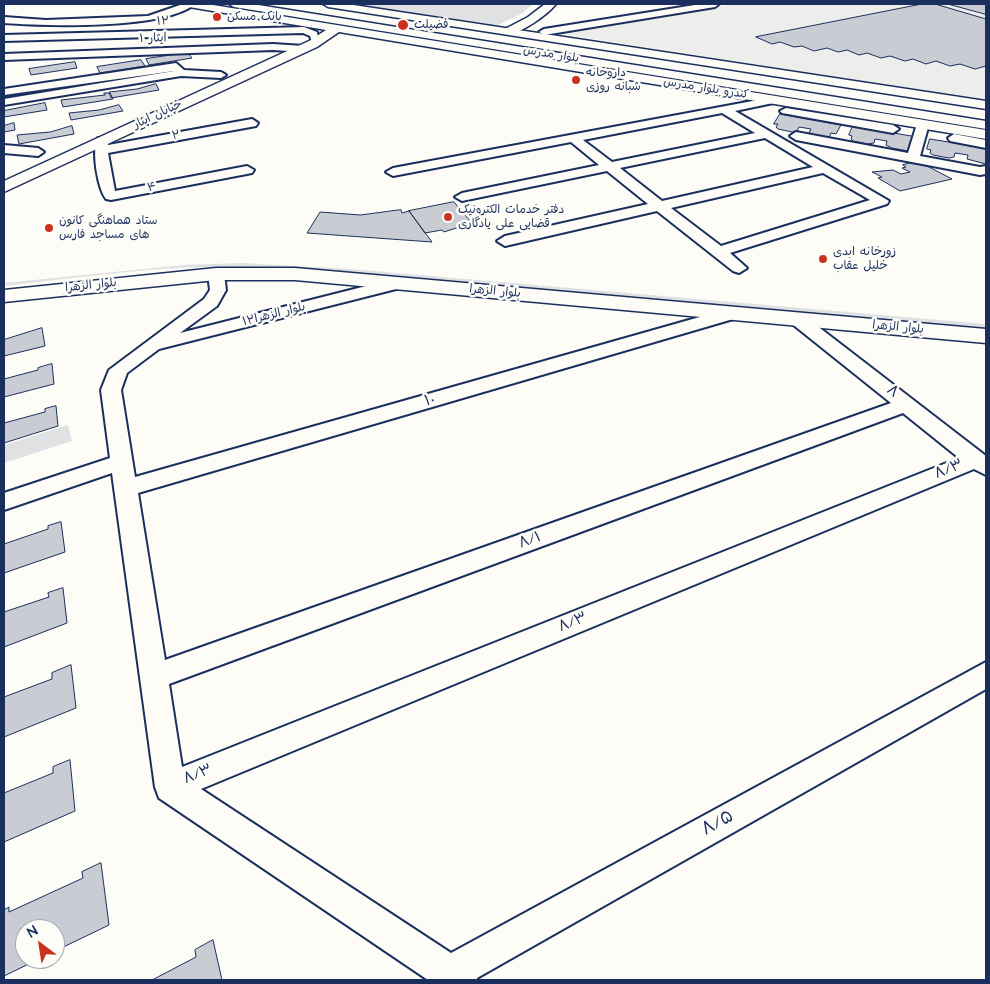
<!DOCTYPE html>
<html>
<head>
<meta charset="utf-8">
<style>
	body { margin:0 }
	#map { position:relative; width:990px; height:984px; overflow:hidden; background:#fdfcf7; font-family:"Architects Daughter",sans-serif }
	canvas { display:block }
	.frame { position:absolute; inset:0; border:5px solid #1b2f5e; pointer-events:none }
	.north { position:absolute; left:15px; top:919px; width:50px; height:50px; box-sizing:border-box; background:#fdfcf7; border:1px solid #a3aaba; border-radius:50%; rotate:329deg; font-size:14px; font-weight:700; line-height:20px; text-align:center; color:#1b2f5e }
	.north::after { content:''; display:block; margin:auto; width:18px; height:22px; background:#c8321e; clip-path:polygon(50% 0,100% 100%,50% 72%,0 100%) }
</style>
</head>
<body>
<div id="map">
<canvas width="990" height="984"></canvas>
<div class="frame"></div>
<div class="north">N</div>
</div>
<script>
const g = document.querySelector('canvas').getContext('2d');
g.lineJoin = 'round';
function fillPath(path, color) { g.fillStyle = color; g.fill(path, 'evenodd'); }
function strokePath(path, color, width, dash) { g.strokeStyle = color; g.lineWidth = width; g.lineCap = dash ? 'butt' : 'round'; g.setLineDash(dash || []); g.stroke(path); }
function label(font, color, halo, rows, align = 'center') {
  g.font = font + ' "Architects Daughter","Playpen Sans Arabic",sans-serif'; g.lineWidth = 5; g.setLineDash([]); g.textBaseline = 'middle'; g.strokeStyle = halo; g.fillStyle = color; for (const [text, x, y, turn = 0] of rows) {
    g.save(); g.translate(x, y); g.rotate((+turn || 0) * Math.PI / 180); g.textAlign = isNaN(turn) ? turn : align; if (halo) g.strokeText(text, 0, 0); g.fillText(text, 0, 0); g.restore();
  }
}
const built = new Path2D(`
	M736,4H986V100L561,34Z`);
const green = new Path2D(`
	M351,4H533L521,14L498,25Z
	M242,263L351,269L986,324V330L387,279C325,272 263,265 201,267C135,269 69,279 4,286V283L184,265Z
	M68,425L72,441L4,463V445Z`);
const building = new Path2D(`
	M922,4H935L986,19V66L975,69L960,64L950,66L936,61L926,64L913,59L905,61L890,56L881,58L867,53L859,55L847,50L838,52L827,48L814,51L802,46L794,47L780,42L772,44L756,37Z
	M948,4H986V14Z
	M184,53H188L192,58L149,65L146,59Z
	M141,60L145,66L100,73L97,67Z
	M75,62L77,68L31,75L29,69Z
	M156,84L159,90L111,98L109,92L137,89Z
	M104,93H110L113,99L63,107L61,100L105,95Z
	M45,103L47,110L4,117V111Z
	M119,105L123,111L71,120L69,113L99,110Z
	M780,114L841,125L836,134L831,133L829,138L815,135L809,133L811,129L799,127L797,131L792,132L778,129L776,127L778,124H774Z
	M14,123L15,130L4,132V126Z
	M72,126L74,134L19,144L17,135L50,132Z
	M853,126L917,137L914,147L909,146L908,151L892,148L886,145L887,141L875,139L874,143L868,144L853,141L851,139L852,136L849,135Z
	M930,139L986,148V164L967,159L968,155L955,153L954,157L949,158L933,155L930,153L931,150L927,149Z
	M914,162L929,167L952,179L900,191L878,178L882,177L872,172L893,170L901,174L910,172L902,168L906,167L903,165Z
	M454,202L472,223L444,232L442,230L425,233L409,211Z
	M401,210L402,213L409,211L432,242L307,233L320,212L360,215Z
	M42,328L45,346L4,356V340Z
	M52,364L54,384L4,397V379L38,370V368Z
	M56,406L58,426L4,443V423L45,412V409Z
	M61,522L65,552L4,573V544L48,529V526Z
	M63,588L67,623L4,647V612L49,597L48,593Z
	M71,665L76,708L4,737V697L52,679V673Z
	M70,760L75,811L4,842V793L53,773V767Z
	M101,863L109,925L55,951V929H25V959H39L4,976V910L9,907V912L83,878L82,872Z
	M213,940L222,980H152L196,957L195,950Z`);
const street = new Path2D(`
	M183,4H195C164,30 45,26 4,23V17L46,20L148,16Z
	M701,4H719L715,7L544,35L539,32L544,29Z
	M304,27L317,32L319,45H313L310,36L303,33L4,41V35Z
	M273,44L304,46L309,49L304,52L273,50L4,60V54Z
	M176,63L184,70L221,72L226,75L221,78L181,76L4,105V99L174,71L4,95V89Z
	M774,97L780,100L778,102L735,111L889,201L887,204L730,253L747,268L739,273L733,271L657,211L505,246L497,241L505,236L648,204L607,171L462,201L455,197L462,193L599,165L571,142L393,176L386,172L393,168ZM722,113L755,133L612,162L583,140ZM765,138L813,167L662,201L620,168ZM823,173L870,200L721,246L671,208Z
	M786,108L893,125L899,129L893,133L782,113L780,111Z
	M252,119L258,123L256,126L108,153L115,191L247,166L254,170L252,173L111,200L106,199C98,189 91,150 98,138H106L108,145Z
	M923,120L929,124L920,156L980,167L986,166V174L980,175L796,140L790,136L796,132L908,153L917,124Z
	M954,134L986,140V148L950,141L948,138Z
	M4,145L38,148L44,152L38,156L4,153Z
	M216,269L224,274L226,290L217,306L180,333L398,278L404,279L406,283L404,287L159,349L127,373L121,390L135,477L728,309H740L743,313L740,317L138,493L165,660L891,403L791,323L788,319L791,315H803L986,456V475L974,469L201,789L451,953L986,662V689L477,978V980H428L159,798L155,787L112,473L4,510V493L110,458L101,390L109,370L204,299L210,290L208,274ZM903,413L959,458L182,767L169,684Z`);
const secondary = new Path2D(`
	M184,4H207L986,130V139L339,32L317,47L4,192V181L309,41L326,30L189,7Z
	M323,4H347L986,101V109L328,7Z
	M216,268H295L986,329V343L295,280H216L4,302V290Z`);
const primary = new Path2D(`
	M229,4H252L986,121V129L234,7Z
	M545,4H556C548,14 518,37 505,33V29L528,17Z`);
const markers = [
	[217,17,5,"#c8321e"],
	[403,25,6,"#c8321e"],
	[576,80,5,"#c8321e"],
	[448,217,5,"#c8321e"],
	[49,228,5,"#c8321e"],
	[823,259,5,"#c8321e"]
];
const farPoinames = [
	["بانک مسکن",227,17],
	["فضیلت",414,25],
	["داروخانه",586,73],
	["شبانه روزی",586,87],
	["دفتر خدمات الکترونیک",458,210],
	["قضایی علی یادگاری",458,224],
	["ستاد هماهنگی کانون",59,221],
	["های مساجد فارس",59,235],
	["زورخانه ابدی",833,252],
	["خلیل عقاب",833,266]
];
const farStreetnames = [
	["۱۲",163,22,-2],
	["ایثار ۱",153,39,-2],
	["بلوار مدرس",551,55,9],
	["کندرو بلوار مدرس",706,89,9],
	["خیابان ایثار",158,115,-25],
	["۲",176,136,-10],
	["۴",152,188,-11],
	["بلوار الزهرا",91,286,-6],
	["بلوار الزهرا",495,292,5],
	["بلوار الزهرا۱۲",274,315,-14],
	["بلوار الزهرا",898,328,5]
];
const streetNames = [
	["۸",892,392,38],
	["۱۰",430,401,-16],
	["۸/۳",949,470,-22],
	["۸/۱",530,541,-20],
	["۸/۳",573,623,-22],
	["۸/۳",198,775,-22]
];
const nearStreetnames = [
	["۸/۵",718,824,-29]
];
fillPath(built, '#edeeec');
fillPath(green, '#e0e1e3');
fillPath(building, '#c9ccd3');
strokePath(building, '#1b2f5e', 1);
strokePath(street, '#1b2f5e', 4);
strokePath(secondary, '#1b2f5e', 3);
strokePath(primary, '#1b2f5e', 3);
fillPath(street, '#fdfcf7');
fillPath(secondary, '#fdfcf7');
fillPath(primary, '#fdfcf7');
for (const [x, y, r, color] of markers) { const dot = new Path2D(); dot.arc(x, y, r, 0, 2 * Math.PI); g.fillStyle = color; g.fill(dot); strokePath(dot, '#fdfcf7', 2); }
label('12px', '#1b2f5e', '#fdfcf7', farPoinames, 'left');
label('12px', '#1b2f5e', '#fdfcf7', farStreetnames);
label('15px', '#1b2f5e', '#fdfcf7', streetNames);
label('18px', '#1b2f5e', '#fdfcf7', nearStreetnames);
</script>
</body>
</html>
